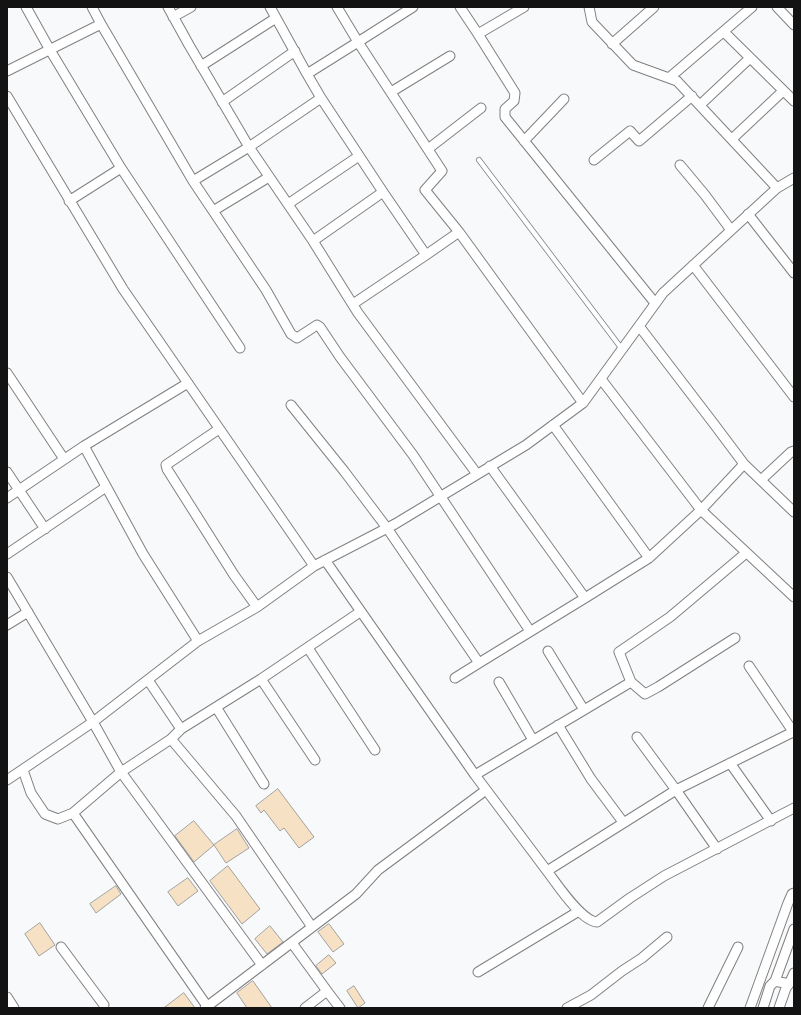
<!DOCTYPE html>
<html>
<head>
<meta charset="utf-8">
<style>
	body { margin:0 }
	#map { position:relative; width:801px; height:1015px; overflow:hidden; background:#f8f9fb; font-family:"Nunito Sans",sans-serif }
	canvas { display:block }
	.frame { position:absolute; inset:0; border:8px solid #131314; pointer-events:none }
</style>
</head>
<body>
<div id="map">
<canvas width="801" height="1015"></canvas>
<div class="frame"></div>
</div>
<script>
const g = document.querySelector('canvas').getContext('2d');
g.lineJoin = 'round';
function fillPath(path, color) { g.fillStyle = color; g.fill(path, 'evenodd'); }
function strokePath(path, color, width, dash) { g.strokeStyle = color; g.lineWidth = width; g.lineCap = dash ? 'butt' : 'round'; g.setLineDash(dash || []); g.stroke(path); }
const building = new Path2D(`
	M278,789L314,837L299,848L284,828L280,831L264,810L261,813L256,806Z
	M194,821L214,845L194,862L175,836Z
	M237,829L249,848L226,863L214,845Z
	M228,866L260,909L242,924L210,881Z
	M188,878L198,891L178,906L168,892Z
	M116,886L121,894L96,913L90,904Z
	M40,923L55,945L39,956L25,934Z
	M329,924L344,944L333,952L318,932Z
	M270,926L283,942L267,954L255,939Z
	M329,955L336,963L322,974L316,966Z
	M253,981L272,1008H247L237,993Z
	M354,986L365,1003L358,1008L347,991Z
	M184,993L195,1008H164Z`);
const service = new Path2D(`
	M479,160L622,349`);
const minor = new Path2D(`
	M26,7L50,50L121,168L69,201
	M92,7L101,24
	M168,7L189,45L249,147L313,241L358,313L477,474
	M270,7L307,74
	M337,7L358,42L413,7
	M460,7L478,34L515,93L514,101L505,109V117L655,303
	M589,7L592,22L633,65L677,81L777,188L794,178
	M777,7L794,25
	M173,17L191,7
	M724,32L794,101
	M478,34L524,7
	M612,44L654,7
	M201,66L276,18
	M7,71L101,24L193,181
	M669,78L752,7
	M391,92L450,56
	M7,96L123,289L314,566
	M321,98L249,147L193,181L266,290L291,334L297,338L317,325L320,327L340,357L413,455L530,631
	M222,102L295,51
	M700,105L750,58
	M732,139L783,91
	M524,141L564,99
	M428,149L481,108
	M594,160L630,131L639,141L692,96
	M680,165L705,195L731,230
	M121,168L240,348
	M288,204L359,156
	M213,211L269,177
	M748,214L794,273
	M459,232L426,255L383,192L321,98L307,74L358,42L442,171L425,190L459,232L583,403
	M313,241L383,192
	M693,265L794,397
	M353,304L426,255
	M639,326L714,424L744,464L794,512
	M7,373L64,459
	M601,379L701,510L649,558
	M188,383L84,446L143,554L198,641
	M291,405L344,471L387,528L479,663L585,598L490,466
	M553,425L649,558L585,598
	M219,429L166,465L167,469L234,575L257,607
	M744,464L701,510L794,597
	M7,472L45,529
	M761,480L791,452L794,451
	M7,498L84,446
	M7,554L106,487
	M325,560L475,775L631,682
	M7,577L93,722L121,772L262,965
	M7,625L28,612
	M735,638L658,687L645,694L631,682L619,652L670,617L746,553
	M308,648L375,750
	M548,651L584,710
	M749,666L794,733
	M455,678L479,663
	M261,679L315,760
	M148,680L181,729L171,739L236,816L312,927
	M499,682L533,740
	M216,707L264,784
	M558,725L591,779L623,822H624
	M181,729L261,679L360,612
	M730,763L771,821
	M23,770L31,793L45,814L58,819L73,813L121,772L171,739
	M475,775L547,871L676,790L637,737
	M7,780L93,722L198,641L257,607L314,566L395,524L526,445L583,403L663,293L777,188
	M73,813L207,1006
	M717,849L676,790L793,732
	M547,871C557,884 581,921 597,922L630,898L664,876L794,808
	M292,943L327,991L305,1008
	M61,947L104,1005
	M478,972L579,911
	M775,981L794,929
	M789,984L794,973
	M327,991L340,1008
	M7,997L14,1008
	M205,1008L356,894L378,870L486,790
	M567,1008L591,995L622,971L642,958L667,937
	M708,1008L738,947
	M750,1008L788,903L792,894L794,893
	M763,1008L770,986L775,981L789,984L786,988L779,1008`);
fillPath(building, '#f7e1c4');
strokePath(building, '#a1a09e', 1);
strokePath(service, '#7f8082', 6);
strokePath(minor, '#7f8082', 11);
strokePath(service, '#fff', 4.5);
strokePath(minor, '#fff', 9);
</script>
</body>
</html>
